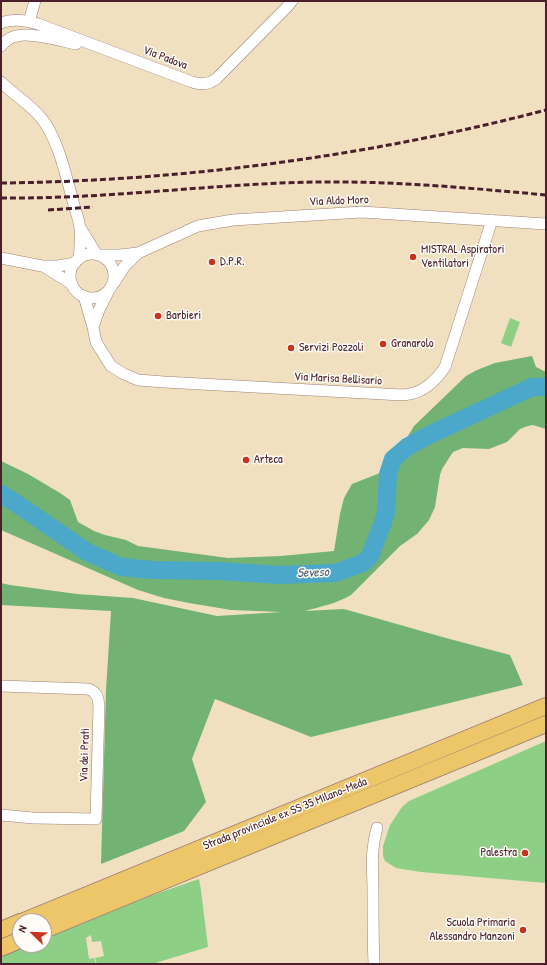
<!DOCTYPE html>
<html>
<head>
<meta charset="utf-8">
<style>
	body { margin:0 }
	#map { position:relative; width:547px; height:965px; overflow:hidden; background:#f0e0c0; font-family:"Patrick Hand",sans-serif }
	canvas { display:block }
	.frame { position:absolute; inset:0; border:2px solid #4a1f2b; pointer-events:none }
	.north { position:absolute; left:12px; top:913px; width:40px; height:40px; box-sizing:border-box; background:#fdfcf7; border:1px solid #b5a4a5; border-radius:50%; rotate:293deg; font-size:11px; font-weight:700; line-height:16px; text-align:center; color:#4a1f2b }
	.north::after { content:''; display:block; margin:auto; width:14px; height:18px; background:#c8321e; clip-path:polygon(50% 0,100% 100%,50% 72%,0 100%) }
</style>
</head>
<body>
<div id="map">
<canvas width="547" height="965"></canvas>
<div class="frame"></div>
<div class="north">N</div>
</div>
<script>
const g = document.querySelector('canvas').getContext('2d');
g.lineJoin = 'round';
function fillPath(path, color) { g.fillStyle = color; g.fill(path, 'evenodd'); }
function strokePath(path, color, width, dash) { g.strokeStyle = color; g.lineWidth = width; g.lineCap = dash ? 'butt' : 'round'; g.setLineDash(dash || []); g.stroke(path); }
function label(font, color, halo, rows, align = 'center') {
  g.font = font + ' "Patrick Hand",sans-serif'; g.lineWidth = 3; g.setLineDash([]); g.textBaseline = 'middle'; g.strokeStyle = halo; g.fillStyle = color; for (const [text, x, y, turn = 0] of rows) {
    g.save(); g.translate(x, y); g.rotate((+turn || 0) * Math.PI / 180); g.textAlign = isNaN(turn) ? turn : align; if (halo) g.strokeText(text, 0, 0); g.fillText(text, 0, 0); g.restore();
  }
}
const green = new Path2D(`
	M510,318L520,322L511,347L501,343Z
	M546,741V883L421,872L396,868L385,861L383,856V846L390,825L402,807L409,801Z
	M199,879L201,890L208,947L152,964H97L95,958L104,956L101,941L92,942L91,935L86,938L89,959L94,958L96,964H1V957L30,945H44V939L150,896Z`);
const forest = new Path2D(`
	M532,356L536,367L546,372V429L533,425L528,426L520,429L507,442L489,449L463,448L453,452L442,469L440,475L435,507L429,520L417,534L400,546L351,595C336,604 322,606 305,611L344,609L446,638L510,655L523,685L311,737L215,699L192,759L206,802L184,831L101,864L106,690L111,611L1,605V583L10,585L77,594L133,598L217,616L282,612L231,610L189,603L164,598L138,590L1,530V461L28,474L60,493L70,500L78,522L94,531L105,535L126,540L138,546L228,558L281,556L334,551L340,514L344,498L352,484L380,473L402,446L414,426L466,376L477,370L495,363Z`);
const river = new Path2D(`
	M1,494L14,502L87,552L121,567L152,570L219,571L280,575L335,573L363,563L370,556L383,522L386,512L388,474L393,459L407,447L427,436L532,387H546`);
const minor = new Path2D(`
	M29,22L35,1
	M1,23C13,18 25,20 38,24L192,82C201,85 209,85 217,78L286,8L292,1
	M1,46C5,41 10,37 17,36C30,32 62,41 76,44
	M1,82C14,95 30,104 42,119C58,139 66,176 73,201C75,210 79,219 80,228C81,238 80,249 79,259
	M80,227L97,255
	M70 276a22 22 0 1 1 44 0a22 22 0 1 1-44 0Z
	M100,255H120L138,253L198,226L233,220L362,212L546,224
	M1,258L42,266H58L75,263
	M43,266L72,284
	M114,283L124,267L138,253
	M84,296L93,327L96,342L111,366L124,374L138,380L164,382L384,394C392,394 402,396 410,394C425,391 437,379 445,367L492,220
	M93,327L99,310L108,292
	M1,686L88,689C97,692 98,697 99,706L96,819L33,818L1,815
	M374,964C373,940 373,917 373,893C373,869 370,852 377,828`);
const highway = new Path2D(`
	M24,921L546,706
	M1,930L20,922
	M44,930L546,724
	M1,948L20,940`);
const rail = new Path2D(`
	M1,183C183,181 370,156 546,110
	M1,198C21,198 41,198 62,197C148,194 233,183 319,182C395,181 470,188 546,195
	M48,210L93,207`);
const markers = [
	[413,257,4,"#c8321e"],
	[212,262,4,"#c8321e"],
	[158,316,4,"#c8321e"],
	[383,344,4,"#c8321e"],
	[291,348,4,"#c8321e"],
	[246,460,4,"#c8321e"],
	[525,853,4,"#c8321e"],
	[523,930,4,"#c8321e"]
];
const streetNames = [
	["Via Padova",165,58,21],
	["Via Aldo Moro",339,201,-2],
	["Via Marisa Bellisario",338,379,3],
	["Via dei Prati",85,755,-88],
	["Strada provinciale ex SS 35 Milano-Meda",285,814,-22]
];
const poiNames = [
	["MISTRAL Aspiratori",421,250],
	["Ventilatori",421,264],
	["D.P.R.",220,262],
	["Barbieri",166,316],
	["Granarolo",391,344],
	["Servizi Pozzoli",299,348],
	["Arteca",254,460],
	["Palestra",517,853,"right"],
	["Scuola Primaria",515,923,"right"],
	["Alessandro Manzoni",515,937,"right"]
];
const waterNames = [
	["Seveso",313,573,-2]
];
fillPath(green, '#8ecf86');
fillPath(forest, '#72b273');
strokePath(river, '#4ba8ca', 18);
strokePath(minor, '#9d8076', 12);
strokePath(highway, '#9d8076', 18);
strokePath(minor, '#fff', 11);
strokePath(highway, '#ecc669', 16);
strokePath(rail, '#4a1f2b', 3, [6, 3]);
for (const [x, y, r, color] of markers) { const dot = new Path2D(); dot.arc(x, y, r, 0, 2 * Math.PI); g.fillStyle = color; g.fill(dot); strokePath(dot, '#fdfcf7', 1.5); }
label('12px', '#4a1f2b', '#fdfcf7', streetNames);
label('12px', '#4a1f2b', '#fdfcf7', poiNames, 'left');
label('italic 13px', '#4a5d73', '#fdfcf7', waterNames);
</script>
</body>
</html>
